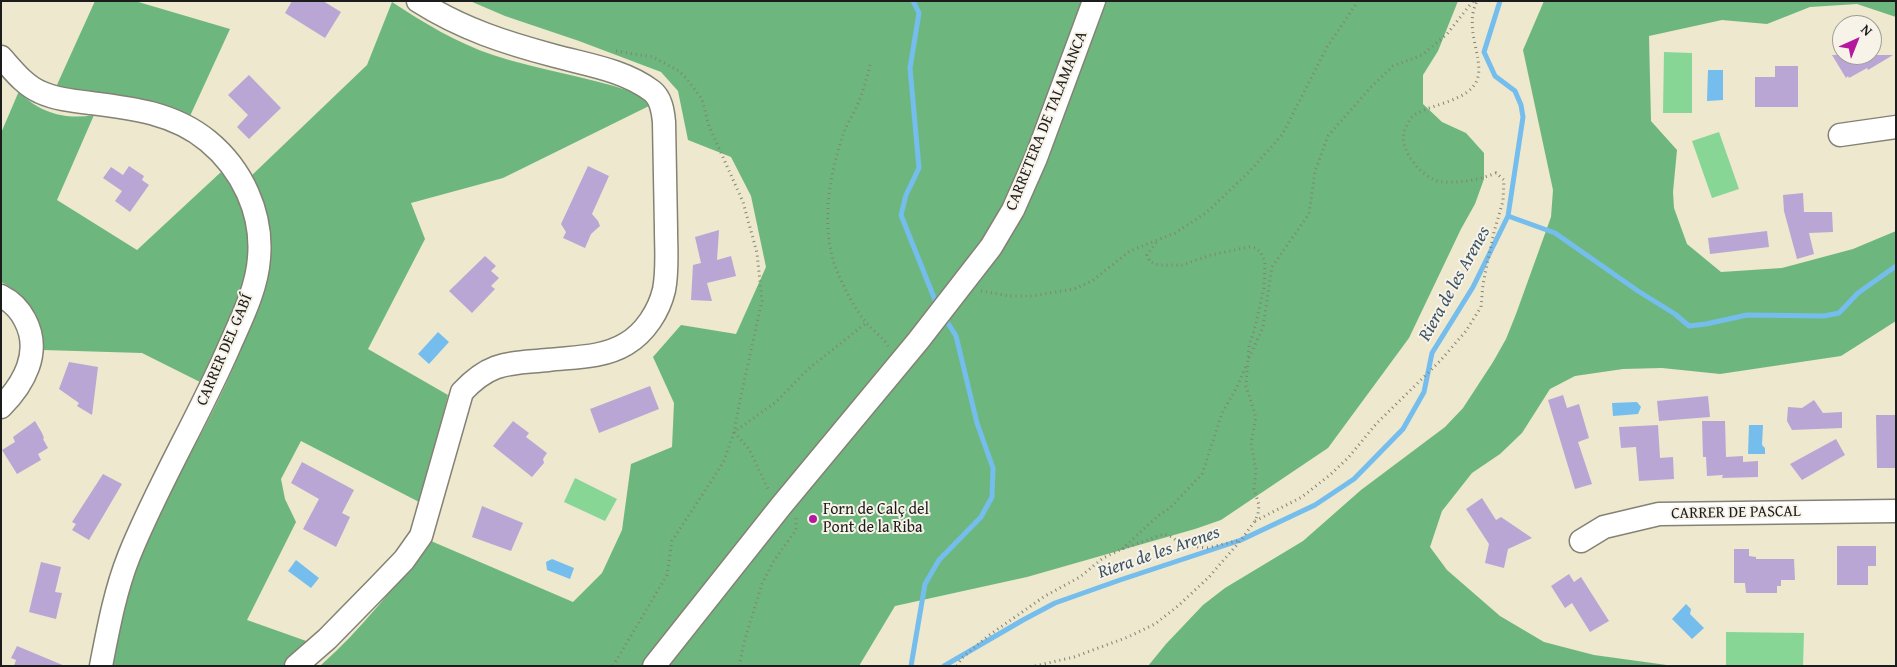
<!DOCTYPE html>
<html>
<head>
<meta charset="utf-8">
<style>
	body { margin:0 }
	#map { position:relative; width:1897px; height:667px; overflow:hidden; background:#ede8ce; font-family:"Gentium Book Plus",serif }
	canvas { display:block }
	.frame { position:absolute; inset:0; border:2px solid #1c1c1c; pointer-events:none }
	.north { position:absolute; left:1832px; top:15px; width:50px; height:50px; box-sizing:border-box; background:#f7f3e8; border:1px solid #9f9d96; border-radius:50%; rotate:44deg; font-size:14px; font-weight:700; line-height:20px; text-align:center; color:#1c1c1c }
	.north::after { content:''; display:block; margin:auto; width:18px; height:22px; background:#b5179e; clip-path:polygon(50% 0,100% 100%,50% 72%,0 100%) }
</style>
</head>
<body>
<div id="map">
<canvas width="1897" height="667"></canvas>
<div class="frame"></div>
<div class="north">N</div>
</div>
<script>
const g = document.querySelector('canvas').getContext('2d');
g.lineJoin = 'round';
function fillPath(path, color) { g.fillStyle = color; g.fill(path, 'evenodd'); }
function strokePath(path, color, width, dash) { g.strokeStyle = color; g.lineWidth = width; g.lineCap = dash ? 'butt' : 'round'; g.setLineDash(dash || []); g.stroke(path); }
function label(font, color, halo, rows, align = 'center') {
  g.font = font + ' "Gentium Book Plus",serif'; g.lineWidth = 4; g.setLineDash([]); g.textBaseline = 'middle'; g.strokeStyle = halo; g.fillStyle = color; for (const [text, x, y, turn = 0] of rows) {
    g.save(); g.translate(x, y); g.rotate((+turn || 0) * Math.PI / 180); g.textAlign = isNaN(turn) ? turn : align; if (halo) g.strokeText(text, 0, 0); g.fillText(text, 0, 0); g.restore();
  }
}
const green = new Path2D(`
	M1664,52L1692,53V113H1663Z
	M1719,132L1739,189L1712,198L1692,141Z
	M575,478L617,499L605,521L564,502Z
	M1726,632L1804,633L1803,666H1726Z`);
const forest = new Path2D(`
	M95,1H135L230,29L190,116L56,87Z
	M470,1H1458L1438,51L1423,75V104L1442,122L1466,133L1484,153V179L1475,204L1461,229L1409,338L1328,448L1221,520L1195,529L1027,577L895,606L859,666H320C362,629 396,584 431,541L573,602L602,573L622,530L631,464L672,447L674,403L653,357L681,325L736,334L766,267L751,196L731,157L688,140L678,91L661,72L579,41L505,16Z
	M1544,1H1896V17L1857,4L1810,7L1767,24L1722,20L1649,36L1651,121L1677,150L1673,192L1674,208L1687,244L1721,272L1782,268L1853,249L1896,231V321L1841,356L1720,374L1662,368L1623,369L1575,376L1550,389L1522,433L1500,454L1472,473L1442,511L1430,547L1447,570L1500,616L1544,642L1594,655L1674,666H1148L1166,644L1203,605L1225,588L1303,541L1361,490L1445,427L1463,408L1493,362L1506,339L1516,314L1551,217L1553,190L1523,50Z
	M392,2C424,23 457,43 493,55C538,70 585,76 630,91L645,100L649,106L503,178L411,203L425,239L368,349L448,395L421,503L301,441L281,479L285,499L296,522L247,620L309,642L284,666H111C122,618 133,569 154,524C184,462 222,402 246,336C250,323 254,310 257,296C262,282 268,267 270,253C273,228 264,197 251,176L367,65Z
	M19,91C38,113 66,120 94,115L57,200L137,250L221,172C277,243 233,312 202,383L142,353L43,350C43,320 29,295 1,282V133Z`);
const water = new Path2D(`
	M1708,70H1723V100L1707,101Z
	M438,332L449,342L429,364L418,354Z
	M1637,402L1641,407L1638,414L1613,416L1612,403Z
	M1749,425H1763L1762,445L1765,448V454H1748Z
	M552,559L574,568L570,579L547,570L546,562Z
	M296,560L319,578L311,588L288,571Z
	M1686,604L1691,609L1690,614L1704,628L1692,639L1672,619Z`);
const stream = new Path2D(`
	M913,1L919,13L910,68L919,168L906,195L901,215L937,305
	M1508,216L1555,233L1638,291L1675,314L1689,326L1706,324L1747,315L1824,316L1839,313L1858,293L1896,266
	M911,666L925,584L939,560L981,517L992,497L993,468L977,423L956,336L944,317
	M944,666L1023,620L1055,603L1120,580L1241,540L1315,505L1354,479L1403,429L1424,392L1432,353L1473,287L1508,216L1523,117L1521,105L1515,91L1495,76L1484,52L1500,1`);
const building = new Path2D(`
	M292,1H323L341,12L325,38L285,13Z
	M1832,55H1893L1868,70L1867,68L1849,78L1848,76L1846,78Z
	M1775,66H1798V107H1755V77H1775Z
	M249,75L281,108L249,139L237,127L248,115L228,95Z
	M129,166L144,176L142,180L149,185L130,212L115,201L122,191L103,178L111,167L123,175Z
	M588,166L609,176L592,214L598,221L600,226L591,234L585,248L563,238L566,232L561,224Z
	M1803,193L1804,212H1832L1833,232L1809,233L1814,254L1797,259L1784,211L1783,195Z
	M719,230L717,260L731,256L736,276L707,283L712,301L691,300L693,265L701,263L695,237Z
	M1767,231L1769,247L1710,254L1708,238Z
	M485,256L496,266L491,271L499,278L491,286L495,289L472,313L449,291Z
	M69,362L98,367L92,415L77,406L79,403L59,389Z
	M650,386L659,409L599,433L590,409Z
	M1563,395L1567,408L1579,404L1589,438L1578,442L1592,484L1575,489L1548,400Z
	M1708,396L1710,417L1659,421L1657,401Z
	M1814,400L1823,413L1842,412V428L1792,430L1787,421L1788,407L1802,408Z
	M1876,415H1896V468H1877Z
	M35,421L42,433L44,438L43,439L48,448L38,454L41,460L17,474L2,450L15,442L13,437Z
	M513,421L529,433L526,437L547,453L543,459L544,463L532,477L493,446Z
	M1702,421H1725L1726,457L1743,456V462L1758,461V477L1722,478L1723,475L1707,476L1706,457H1703Z
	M1658,425L1660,458L1673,457L1674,479L1639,481L1636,447L1621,448L1619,427Z
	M1836,439L1845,455L1802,480L1790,464Z
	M302,462L354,490L342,513L350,517L336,547L303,529L319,499L291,483Z
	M103,474L122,484L89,540L72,530L76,524L72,522Z
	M1482,498L1496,520L1501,517L1532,538L1508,549L1504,568L1485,563L1489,544L1466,509Z
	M482,506L523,523L511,551L472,537Z
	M1837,546H1876V566H1868V585H1837Z
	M1734,549H1749V556L1756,557V559H1794L1795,580H1781V586H1777V593H1746L1745,583H1734Z
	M41,562L61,567L55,592L62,593L56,619L29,612Z
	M1569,574L1574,582L1581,577L1609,621L1590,632L1572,603L1565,608L1551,586Z
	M17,646L65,666H14L16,660L11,658Z`);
const path = new Path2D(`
	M616,51L653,57L679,71L687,79L702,99L709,126L743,202L757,253L762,301L740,400L734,432L749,449L769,491
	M870,65C867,77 864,89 859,101C855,112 848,122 844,132C828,177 819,235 840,278C847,293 855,309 865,321C873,331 882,336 888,346
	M981,291L1009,296H1032L1074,289L1092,281L1130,251L1175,233L1206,213L1250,171L1282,135L1327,47L1358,1
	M1249,358L1263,327L1272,267L1309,214L1315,171L1328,136L1370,88L1393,66L1422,55L1447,34L1473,1
	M1255,521L1302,497L1331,474L1348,458L1376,424L1440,361L1466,331L1481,307L1483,284L1494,232L1503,201L1504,180L1496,173C1479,180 1462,183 1444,182C1434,182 1425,175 1418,168C1409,157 1398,142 1406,127C1408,123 1411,117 1414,115C1431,104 1469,101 1477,80C1485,59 1463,29 1477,1
	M1122,549L1160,514L1169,509L1202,474L1222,413L1237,387L1246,366
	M613,666L667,575L672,541L723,463L734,432L776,402L807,370L866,323
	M739,666L745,639L762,584L773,562L796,530V518
	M957,666L962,658L988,636L1045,596L1080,577L1103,558L1122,549L1164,534L1172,537L1182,545L1207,548L1241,540
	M1035,666L1074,657L1128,637L1155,624L1178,606L1209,577L1241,540L1255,521L1258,514L1259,505L1254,489L1256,470L1251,443L1256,417L1246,386L1249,345L1254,331L1264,288L1265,262L1261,253L1256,248L1249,247L1211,255L1182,265H1159L1150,262L1147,255L1158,240`);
const minor = new Path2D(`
	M1,57C13,70 24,85 40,92C55,99 74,101 91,103C132,108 174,113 208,141C242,169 263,213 259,258C257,288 242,318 230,345C199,417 158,484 129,556C115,591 108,630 101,666
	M1840,135L1896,127
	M1,296C11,301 20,310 25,320C42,352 24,384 1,407
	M1581,541L1604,527L1659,514L1896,511
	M296,666L327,639L378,587L404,560L421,536L462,392C491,361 508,364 548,360C573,357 603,358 626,344C645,333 659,311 664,290C668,270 666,249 666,229C665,193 665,158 664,122C663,111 661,98 652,91C624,70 588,65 555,56C506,43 462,29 418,1
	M654,666L781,506L918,341L991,247L1013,210L1036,158L1094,1`);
const markers = [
	[813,519,5,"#b5179e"]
];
const streetNames = [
	["CARRETERA DE TALAMANCA",1047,121,-68],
	["CARRER DEL GABÍ",225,350,-67],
	["CARRER DE PASCAL",1736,513,-1]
];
const poiNames = [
	["Forn de Calç del",823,510],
	["Pont de la Riba",823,528]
];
const waterNames = [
	["Riera de les Arenes",1455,284,-61],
	["Riera de les Arenes",1159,553,-19]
];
fillPath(green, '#87d695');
fillPath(forest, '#6db77e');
fillPath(water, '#75bded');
strokePath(stream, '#75bded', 5);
fillPath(building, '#baa6d5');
strokePath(minor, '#848275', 25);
strokePath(path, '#848275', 3, [1, 4]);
strokePath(minor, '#fff', 22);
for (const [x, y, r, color] of markers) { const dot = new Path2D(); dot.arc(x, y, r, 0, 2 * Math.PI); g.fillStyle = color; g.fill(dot); strokePath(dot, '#f7f3e8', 2); }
label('16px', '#1c1c1c', '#f7f3e8', streetNames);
label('16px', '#1c1c1c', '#f7f3e8', poiNames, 'left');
label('italic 18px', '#3b5465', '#f7f3e8', waterNames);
</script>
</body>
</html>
